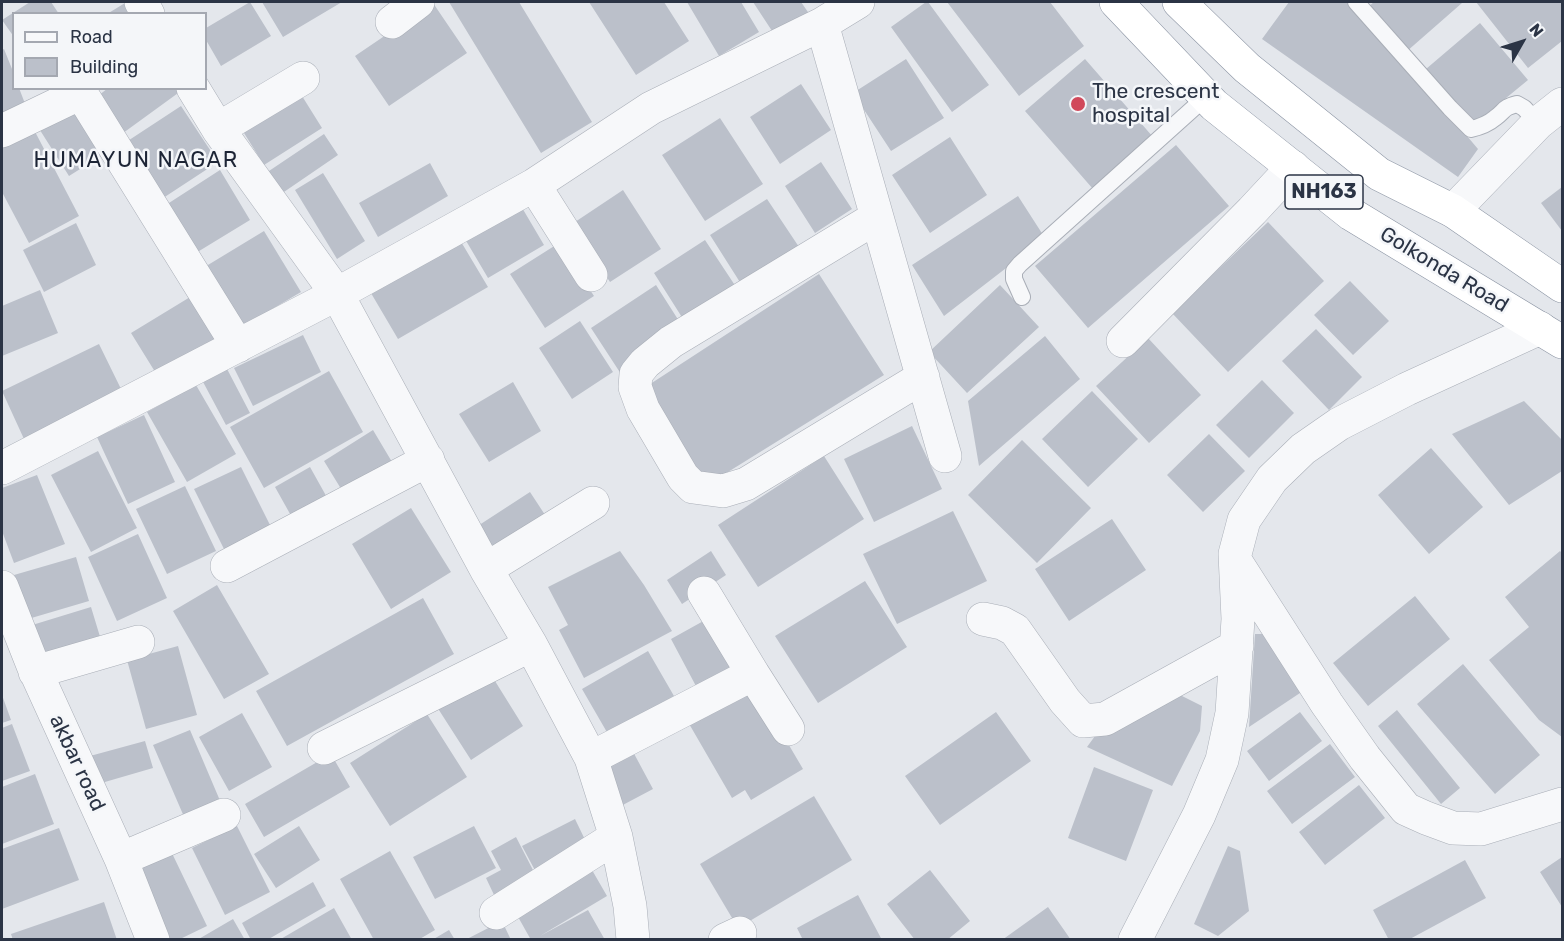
<!DOCTYPE html>
<html>
<head>
<meta charset="utf-8">
<style>
	body { margin:0 }
	#map { position:relative; width:1564px; height:941px; overflow:hidden; background:#e4e7ec; font-family:Rubik,sans-serif }
	canvas { display:block }
	.frame { position:absolute; inset:0; border:3px solid #2b3445; pointer-events:none }
	.legend { position:absolute; left:12px; top:12px; width:195px; height:78px; box-sizing:border-box; background:#f4f6f9; border:2px solid #a4a8b1; margin:0; padding:8px 10px; list-style:none; font-size:18px; color:#2b3445 }
	.legend li { display:flex; align-items:center; gap:12px; height:30px }
	.legend b { width:30px; border:2px solid #a4a8b1 }
	.north { position:absolute; left:1492px; top:12px; width:60px; height:60px; -webkit-text-stroke:4px #f4f6f9; paint-order:stroke; rotate:51deg; font-size:16px; font-weight:700; line-height:24px; text-align:center; color:#2b3445 }
	.north::after { content:''; display:block; margin:auto; width:21px; height:27px; background:#2b3445; clip-path:polygon(50% 0,100% 100%,50% 72%,0 100%) }
</style>
</head>
<body>
<div id="map">
<canvas width="1564" height="941"></canvas>
<div class="frame"></div>
<ul class="legend">
<li><b style="height:8px;background:#f7f8fa"></b>Road</li>
<li><b style="height:16px;background:#bbc0ca"></b>Building</li>
</ul>
<div class="north">N</div>
</div>
<script>
const g = document.querySelector('canvas').getContext('2d');
g.lineJoin = 'round';
function fillPath(path, color) { g.fillStyle = color; g.fill(path, 'evenodd'); }
function strokePath(path, color, width, dash) { g.strokeStyle = color; g.lineWidth = width; g.lineCap = dash ? 'butt' : 'round'; g.setLineDash(dash || []); g.stroke(path); }
function label(font, color, halo, rows, align = 'center') {
  g.font = font + ' Rubik,sans-serif'; g.lineWidth = 5; g.setLineDash([]); g.textBaseline = 'middle'; g.strokeStyle = halo; g.fillStyle = color; for (const [text, x, y, turn = 0] of rows) {
    g.save(); g.translate(x, y); g.rotate((+turn || 0) * Math.PI / 180); g.textAlign = isNaN(turn) ? turn : align; if (halo) g.strokeText(text, 0, 0); g.fillText(text, 0, 0); g.restore();
  }
}
const building = new Path2D(`
	M30,2H51L59,14H14V37L2,20Z
	M250,2L271,36L221,66L206,40V28Z
	M262,2H342L283,37Z
	M449,2H519L592,122L541,153Z
	M589,2H664L689,41L636,75Z
	M687,2H741L759,32L719,56Z
	M753,2H801L810,15L776,37Z
	M926,2H928L989,85L952,112L891,27Z
	M947,2H1050L1084,46L1019,96Z
	M1289,2H1352L1356,5L1478,149L1458,177L1262,39Z
	M1374,2H1460L1462,3L1406,52L1367,8Z
	M1476,2H1562V41L1528,68Z
	M125,3L131,14H107Z
	M433,3L467,53L389,106L355,56Z
	M1480,23L1528,80L1472,126L1426,69Z
	M4,49L14,74V88H19L29,114L2,125V50Z
	M906,59L944,118L891,151L853,93Z
	M1085,59L1153,137L1093,189L1025,111Z
	M801,84L831,130L780,164L750,117Z
	M108,88H185L119,136L93,100Z
	M297,88L322,128L264,165L239,125Z
	M80,100L112,149L69,176L38,127Z
	M181,106L218,162L154,204L117,148Z
	M720,118L763,184L705,221L662,155Z
	M31,124L79,216L29,243L2,192V139Z
	M324,134L338,155L281,194L266,173Z
	M950,137L987,195L930,233L892,175Z
	M1176,145L1229,206L1088,328L1035,266Z
	M821,162L852,209L815,233L785,186Z
	M430,163L448,196L378,237L359,203Z
	M220,170L250,220L186,259L155,212Z
	M323,173L365,241L337,259L295,190Z
	M1562,187V231L1541,203Z
	M623,190L661,249L610,282L572,224Z
	M1018,196L1045,238L944,316L912,265Z
	M767,199L801,250L743,287L710,235Z
	M521,206L544,245L488,278L465,239Z
	M1268,222L1324,281L1228,372L1172,313Z
	M76,223L96,265L44,292L23,250Z
	M264,231L301,292L240,328L203,268Z
	M457,235L488,287L398,339L368,288Z
	M705,240L742,296L690,330L654,273Z
	M559,243L594,296L545,328L510,274Z
	M819,274L884,375L707,485L641,390Z
	M1350,281L1389,321L1353,355L1314,315Z
	M656,285L686,332L621,374L591,328Z
	M1000,285L1039,327L967,393L929,352Z
	M40,290L58,333L2,356V306Z
	M200,291L225,333L157,375L131,333Z
	M580,321L613,372L572,399L539,348Z
	M1316,329L1362,377L1329,410L1282,361Z
	M303,335L321,372L253,406L234,368Z
	M1045,336L1080,379L979,466L968,401Z
	M1148,338L1201,395L1149,443L1096,386Z
	M99,344L122,391L24,439L2,391Z
	M226,367L250,413L226,425L202,380Z
	M329,371L363,432L264,488L230,427Z
	M1262,380L1294,413L1249,458L1216,425Z
	M513,382L541,431L489,462L459,414Z
	M196,385L236,454L187,482L147,412Z
	M1092,391L1138,439L1088,487L1042,439Z
	M1524,401L1562,440V471L1509,505L1452,434Z
	M144,415L175,482L128,504L97,437Z
	M912,426L942,489L874,522L844,459Z
	M373,430L395,467L346,497L324,461Z
	M1209,434L1245,471L1203,512L1167,475Z
	M1022,440L1091,508L1037,563L968,495Z
	M1431,448L1483,507L1429,554L1378,495Z
	M98,451L137,528L91,552L51,475Z
	M824,456L864,519L758,587L718,525Z
	M241,467L272,529L225,551L194,489Z
	M310,467L329,501L294,521L275,487Z
	M37,475L65,544L14,563L2,531V488Z
	M185,486L216,551L167,574L136,509Z
	M530,492L551,524L491,563L470,531Z
	M411,508L451,572L391,609L352,544Z
	M953,511L987,581L897,624L863,554Z
	M1112,519L1146,570L1069,621L1035,569Z
	M138,534L167,598L117,621L88,557Z
	M620,551L644,585L672,631L584,678L559,630L568,625L548,587Z
	M711,551L726,575L682,604L667,580Z
	M1560,551L1562,553V737L1539,720L1489,660L1529,627L1505,597Z
	M76,557L89,601L28,619L14,575Z
	M865,581L907,647L818,703L775,636Z
	M217,585L269,674L224,699L173,611Z
	M1415,596L1450,639L1368,706L1333,663Z
	M423,598L454,654L287,746L256,691Z
	M91,607L101,640L39,658L29,626Z
	M707,619L733,668L697,688L671,639Z
	M1255,634H1264L1306,689L1249,727Z
	M178,646L197,715L146,729L127,660Z
	M648,651L674,696L608,734L582,689Z
	M1463,664L1540,755L1495,794L1417,704Z
	M490,673L523,726L471,760L437,707Z
	M753,684L803,769L751,800L745,790L732,798L688,722Z
	M2,695L11,720L2,723Z
	M1180,695L1202,706L1200,731L1172,786L1087,747L1103,725Z
	M1397,710L1460,788L1441,804L1378,726Z
	M996,712L1031,761L940,825L905,776Z
	M1300,712L1322,741L1269,781L1247,751Z
	M242,713L272,767L229,791L199,737Z
	M427,714L467,777L390,826L350,763Z
	M12,724L30,771L2,781V728Z
	M190,730L221,803L185,819L153,745Z
	M145,741L153,768L98,784L90,756Z
	M1330,744L1355,777L1292,824L1267,791Z
	M631,748L653,789L619,807L596,766Z
	M331,754L350,787L264,837L245,804Z
	M1094,767L1153,790L1126,861L1068,838Z
	M35,774L54,824L2,844V787Z
	M1359,785L1385,818L1325,865L1299,832Z
	M814,796L852,860L738,928L700,864Z
	M575,819L590,850L538,876L522,846Z
	M237,826L270,892L225,915L192,848Z
	M299,826L320,860L276,888L254,854Z
	M474,826L496,868L435,899L413,857Z
	M59,828L79,880L2,909V849Z
	M516,837L534,872L495,897L486,878L501,870L491,851Z
	M1228,846L1240,851L1249,911L1218,936L1194,924Z
	M169,847L207,926L178,940H165L130,866Z
	M390,851L435,930L418,940H374L340,879Z
	M1562,857V907L1540,872Z
	M1465,860L1486,898L1408,940H1389L1373,910Z
	M592,870L607,896L540,936L588,910L605,940H531L517,915Z
	M930,870L970,921L947,940H915L887,904Z
	M313,882L326,906L267,940H251L242,923Z
	M858,895L882,940H803L797,928Z
	M104,902L117,940H13L11,934Z
	M1048,907L1071,940H1002Z
	M334,908L352,940H279Z
	M233,919L245,940H197Z
	M502,921L511,940H465Z
	M449,930L455,940H432Z`);
const service = new Path2D(`
	M1356,2L1450,108L1471,129C1480,127 1488,124 1495,118C1506,110 1502,108 1517,104L1524,108L1538,123
	M1022,297L1014,279V271L1020,264L1207,96`);
const minor = new Path2D(`
	M141,2L148,14
	M392,22L418,2
	M822,24L945,456
	M193,88L218,129L337,294L486,569L531,645L591,758L616,837L630,906L633,940
	M218,129L303,78
	M2,131L81,93L238,346
	M534,185L591,275
	M1453,211L1538,123L1562,104
	M877,217L671,342L645,363L636,374L635,387L643,409L683,477L693,487L723,491L746,484L923,377
	M1123,341L1252,211L1293,167
	M2,468L337,294L534,185L651,108L822,24L858,2
	M1236,562L1327,704L1365,758L1406,809L1426,818L1453,828L1481,829L1562,804
	M227,566L428,460
	M486,569L593,503
	M2,587L34,668L121,859L153,940
	M704,593L753,674
	M983,619L1002,623L1015,630L1065,701L1083,721L1105,719L1237,646
	M35,672L138,642
	M324,748L531,645
	M591,758L753,674L788,729
	M121,859L224,815
	M496,913L616,837
	M725,940L740,933
	M1135,940L1199,815L1222,760L1232,713L1238,619L1235,554L1244,520L1272,479L1303,449L1339,424L1407,389L1540,328`);
const trunk = new Path2D(`
	M1116,2L1214,105L1351,214L1562,342
	M1179,2L1247,68L1379,174L1453,211L1562,286`);
const markers = [
	[1078,104,8,"#d1495b"]
];
const shields = [
	[1324,192,78]
];
const shieldNames = [
	["NH163",1324,192]
];
const poiNames = [
	["The crescent",1092,92],
	["hospital",1092,116]
];
const streetNames = [
	["Golkonda Road",1444,270,31],
	["akbar road",77,763,65]
];
const neighbourhoodNames = [
	["HUMAYUN NAGAR",136,161]
];
fillPath(building, '#bbc0ca');
strokePath(service, '#a9aeb7', 18);
strokePath(minor, '#a9aeb7', 34);
strokePath(trunk, '#8b94a3', 34);
strokePath(service, '#f7f8fa', 16);
strokePath(minor, '#f7f8fa', 33);
strokePath(trunk, '#fff', 33);
for (const [x, y, r, color] of markers) { const dot = new Path2D(); dot.arc(x, y, r, 0, 2 * Math.PI); g.fillStyle = color; g.fill(dot); strokePath(dot, '#f4f6f9', 2); }
for (const [x, y, w] of shields) { const box = new Path2D(); box.roundRect(x - w / 2, y - 17, w, 34, 4.5); g.fillStyle = '#f4f6f9'; g.fill(box); strokePath(box, '#2b3445', 1.5); }
label('bold 20px', '#2b3445', null, shieldNames);
label('21px', '#2b3445', '#f4f6f9', poiNames, 'left');
label('21px', '#2b3445', '#f4f6f9', streetNames);
g.letterSpacing = '1.5px';
label('22px', '#1d2536', '#f4f6f9', neighbourhoodNames);
g.letterSpacing = '0px';
</script>
</body>
</html>
